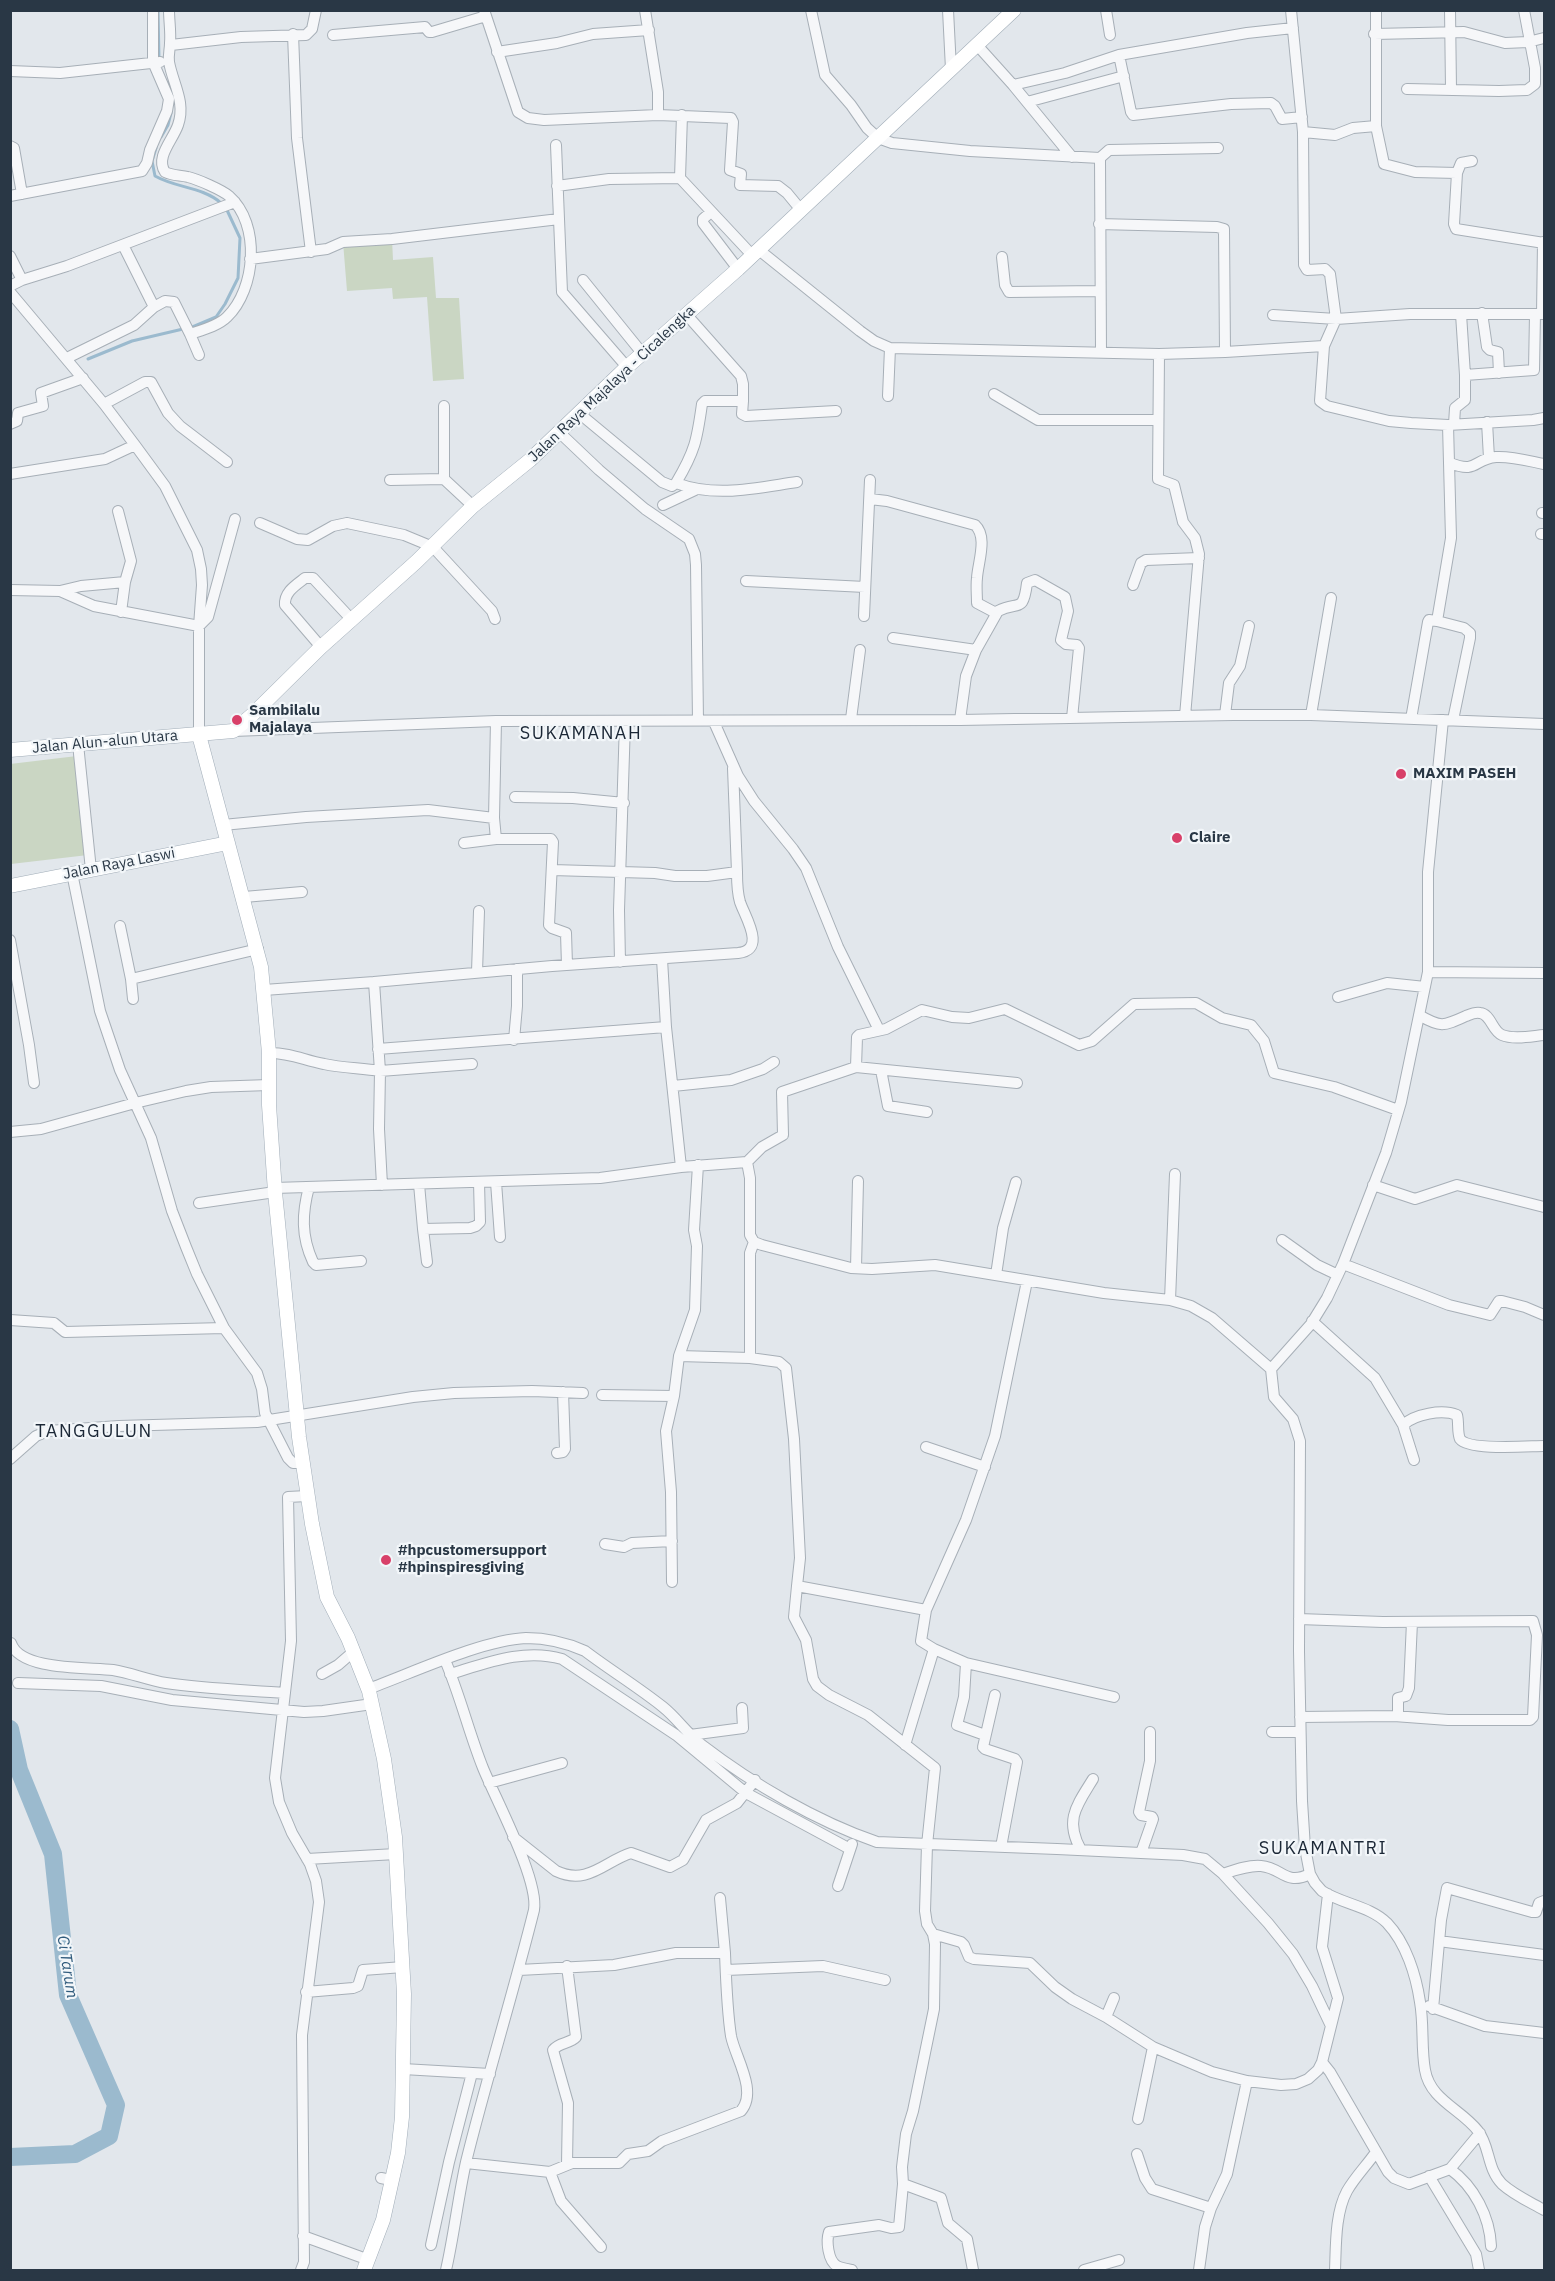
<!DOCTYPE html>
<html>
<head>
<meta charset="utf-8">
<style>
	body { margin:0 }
	#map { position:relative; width:1555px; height:2281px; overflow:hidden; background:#e2e7ec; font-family:"IBM Plex Sans",sans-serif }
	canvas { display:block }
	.frame { position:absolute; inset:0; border:12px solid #293745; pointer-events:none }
</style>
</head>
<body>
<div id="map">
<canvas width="1555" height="2281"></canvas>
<div class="frame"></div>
</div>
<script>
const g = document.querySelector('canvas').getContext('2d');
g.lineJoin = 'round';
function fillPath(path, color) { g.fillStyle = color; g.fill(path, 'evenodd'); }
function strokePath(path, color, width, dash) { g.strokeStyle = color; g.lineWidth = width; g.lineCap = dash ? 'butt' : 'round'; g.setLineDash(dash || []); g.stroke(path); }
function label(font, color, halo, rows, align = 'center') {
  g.font = font + ' "IBM Plex Sans",sans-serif'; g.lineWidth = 4.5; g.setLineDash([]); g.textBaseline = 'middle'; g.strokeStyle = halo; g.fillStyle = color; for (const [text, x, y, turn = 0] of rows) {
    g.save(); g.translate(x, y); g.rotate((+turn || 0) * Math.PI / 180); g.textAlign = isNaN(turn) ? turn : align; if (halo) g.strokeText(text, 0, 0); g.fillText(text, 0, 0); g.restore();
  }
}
const green = new Path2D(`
	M392,239L393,260L433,257L436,298H459L464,379L433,381L427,297L393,299L392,288L347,291L343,242Z
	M77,756L88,855L11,864L10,764Z`);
const stream = new Path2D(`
	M158,10L159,60
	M161,137L168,125L171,113
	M156,148L152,161L155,176C176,188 203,187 221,203
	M190,328L216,317L225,304L238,278L240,238L226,208
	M88,359L132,341L183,329`);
const river = new Path2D(`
	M10,1729L19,1770L53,1854L68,1995L116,2105L109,2136L75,2154L10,2157`);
const minor = new Path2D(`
	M484,10L518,112L528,118L544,120L658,115V92L645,10
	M811,10L825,75L851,105L867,128L878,138L892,143L970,151L1100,158L1101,352
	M948,10L951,69
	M1106,10L1110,35
	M1291,10L1303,132L1304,265L1307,270L1325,269L1330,274L1336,319L1324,346L1320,401L1327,406L1389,421L1411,423L1448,425L1533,420L1544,418
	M1376,10V126L1384,164L1415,172L1457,173
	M1450,10L1451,89
	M293,34L297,138L311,252
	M1374,34L1464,32L1505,43L1528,42L1544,38
	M333,35L425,27L429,32H432L486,16
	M171,45L241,37L306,35L312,29L316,10
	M977,45L1013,85L1072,157
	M497,52L557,43L593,34L649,30
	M1119,55L1131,112L1133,115L1231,104L1271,103L1275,106L1282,119L1302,117
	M10,71L60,73L160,62
	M1013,85L1065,73L1119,55L1247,33L1293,28
	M1407,89L1499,91L1527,90L1535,84V68L1524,10
	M1027,102L1124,76
	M658,115L731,118L733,122L730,170L741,174L740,185L778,186L787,193L801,210
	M682,115L680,178L752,255
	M1303,132L1335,135L1353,128L1376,126
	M556,145L559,219
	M10,146L14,148L22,194
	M1100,158L1109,150L1218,148
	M1472,161L1461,163L1457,173L1454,224L1456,229L1544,243
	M557,186L609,179L680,178
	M10,196L142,171L147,163L150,150L167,111L169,99L153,62V10
	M711,212L703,219V223L738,269
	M1099,224L1217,227L1224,229L1225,352
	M759,250L860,331L874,341L890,348L1159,354L1225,352L1324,346
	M10,256L22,280
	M1002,257L1005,285L1009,292L1100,291
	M250,259L327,249L343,242L392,239L559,219L562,292L627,367
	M583,280L642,353
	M10,286L22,280L67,266L235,202
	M10,292L104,404L135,445L165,486L197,550L201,569L202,585L199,626V735
	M154,307L165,301L174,302L190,334C202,330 218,326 227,317C256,289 261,224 229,196C222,190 197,179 188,177C180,175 173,176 165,172C155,157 173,140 178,125C186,102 173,84 169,62C168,55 170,50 170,43C171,32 169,21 169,10
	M1482,313L1487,347L1490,350L1498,352L1499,373
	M686,314L741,376L743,384V401
	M1542,314L1543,242
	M1273,315L1336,319L1410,314H1544
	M190,334L199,355
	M1159,354L1158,479L1174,485L1183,522L1195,538L1199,554L1185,716
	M67,358L134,325L154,307L123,245
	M1465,375L1534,370L1535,314
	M994,394L1038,420H1158
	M888,396L890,348
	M104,404L145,382H151L168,413L180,426L227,462
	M444,406V479L473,506
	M580,414L662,482L672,486L676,483C716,498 756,488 797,482
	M1487,422L1489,458
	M10,424L17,421L18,413L43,406L41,393L83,378
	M1454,424L1455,408L1465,400V375L1461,314
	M1448,425L1451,538L1437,621L1464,628L1470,633V638L1453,720
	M560,433L599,470L645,509L689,539L695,554L696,565L698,721
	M1450,463C1478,474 1473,459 1496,457C1511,456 1529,461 1544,464
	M10,474L105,459L135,445
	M390,480L444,479
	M676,483C695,451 697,440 702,404L705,401H743L742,414L746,416L836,411
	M870,499L887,501L975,525C988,537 978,562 977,578C976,586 977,595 977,603L996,613
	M663,505L695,490
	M1542,513H1544
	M260,523L297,539L308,540L333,526L347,523L404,535L433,547L492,611L495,619
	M1541,534H1544
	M746,581L865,587
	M1133,585L1141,563L1146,560L1199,558
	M10,590L60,591L94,606L199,626L208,617L235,519
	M60,591L81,586L125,582L131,561L118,511
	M121,612L125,582
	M864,616L870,480
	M893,638L976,650
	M321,647L285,605C284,592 296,585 305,578H313L352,620
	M1225,715L1229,683L1240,666L1249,626
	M1311,715L1331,598
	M851,719L860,650
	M1411,719L1428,622L1429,620L1437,621
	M960,720L966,676L976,650L998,611C1018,600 1023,615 1027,583L1035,580L1065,597L1068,611L1061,640L1066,644L1077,645L1079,648L1072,718
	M714,722L738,776L754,801L793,849L806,868L838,947L879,1030
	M233,731L496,721L960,720L1233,715H1311L1544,724
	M78,744L91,870
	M733,768L737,872
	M515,797L573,798L624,803
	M223,825L306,817L428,810L494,818
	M496,839L494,818L496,721
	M464,843L496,839H551L553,842L549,925L552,928L566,933L567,965
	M72,873L100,1011L120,1070L151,1138L172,1211L186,1247L197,1274L224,1328L257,1373L262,1389L265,1413L288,1458L293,1463H302
	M244,897L302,892
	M120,926L131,979
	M10,940L29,1045L34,1083
	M662,959L666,1027
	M620,962L619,910L625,722
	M477,972L479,911
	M1428,972L1544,973
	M374,982L552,966L738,953C767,950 745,917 740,902C737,892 737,882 737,872L707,876H675L655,873L552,870
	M264,990L374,982L380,1071C361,1068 342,1068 324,1064C303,1060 292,1053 269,1053
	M1338,997L1387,983L1425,987
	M133,999L131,979L258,949
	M1419,1015C1441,1028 1444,1026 1466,1016C1471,1014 1475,1012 1480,1013C1491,1014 1492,1031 1502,1035C1514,1040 1532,1036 1544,1035
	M514,1040L517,1006V969
	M378,1049L666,1027L681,1167
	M856,1067L1017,1083
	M881,1070L888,1106L927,1112
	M673,1086L731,1080L763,1069L774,1062
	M10,1132L41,1129L135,1103L186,1091L211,1087L269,1085
	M747,1162L762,1147L783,1135L782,1092L856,1067L857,1037L859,1035L886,1029L922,1010L952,1017L969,1018L1005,1009L1079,1045L1092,1041L1134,1004L1196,1003L1222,1018L1251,1025L1264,1041L1274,1073L1334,1087L1398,1110
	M496,1182L500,1237
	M419,1184L423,1229L470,1228L476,1226L480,1222L479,1182
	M382,1185L379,1129L380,1071L472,1064
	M1373,1185L1415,1199L1457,1185L1544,1207
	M309,1187C302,1213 301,1236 313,1262L316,1265L361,1261
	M274,1188L600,1178L681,1167L747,1162L750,1178V1235L754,1242L762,1245L851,1268L872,1269L935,1265L1104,1293L1170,1300L1191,1306L1212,1318L1271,1369L1274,1397L1293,1419L1300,1441L1299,1651L1302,1801L1305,1848L1310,1874L1315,1883L1322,1891C1342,1904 1370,1906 1387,1923C1406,1943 1416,1975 1420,2002C1424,2024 1421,2048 1425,2070C1430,2100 1461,2109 1478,2131C1490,2146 1487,2169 1502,2184C1514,2195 1530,2202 1544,2210
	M199,1203L275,1192
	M423,1229L427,1262
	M1282,1240L1317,1265L1338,1275
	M754,1242L750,1253V1358L779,1362L786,1368L794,1439L800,1558L797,1586
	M1343,1264L1449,1305L1490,1315L1499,1301H1502L1525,1307L1544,1315
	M856,1268L858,1181
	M996,1275L1003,1228L1016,1182
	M1170,1300L1175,1174
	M10,1320L54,1323L65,1332L224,1328
	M1312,1321L1375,1378L1403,1425L1414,1460
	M679,1356L750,1358
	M1271,1369L1311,1324L1327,1298L1343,1264L1386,1153L1401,1102L1428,972V872L1443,720
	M602,1395L674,1396
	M1403,1425C1415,1414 1442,1409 1457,1415C1459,1422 1457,1433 1460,1439C1469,1451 1529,1446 1544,1446
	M926,1447L985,1467
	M557,1453L563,1452L565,1449L563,1392
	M10,1459L36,1436L48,1431L119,1426L257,1422L413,1397L454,1393L532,1391L583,1393
	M605,1544L624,1547L632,1543L672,1541
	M672,1582L671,1492L666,1431L674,1396L679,1356L695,1310L697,1246L694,1230L698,1165
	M1299,1619L1383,1622L1533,1621L1537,1635L1533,1717L1530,1720H1448L1394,1716L1300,1717
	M11,1643C20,1671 88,1667 113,1670C131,1673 148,1680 166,1683C205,1689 246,1690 285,1693
	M934,1649L966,1663L964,1697L957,1725L985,1735
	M445,1660C460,1695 469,1733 483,1768C496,1800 539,1880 534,1910C513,1994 487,2077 466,2162C458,2198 454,2235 446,2270
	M966,1663L1114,1697
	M322,1674L338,1665L353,1652
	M450,1674C487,1663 524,1648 562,1659L676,1735L746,1793L850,1849
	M18,1683L101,1686L172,1700L304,1712L323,1711L372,1704
	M368,1689C412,1673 482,1640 526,1638C546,1638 567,1643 585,1651C610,1670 638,1687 663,1707C677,1718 687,1734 702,1745C753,1784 816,1821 877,1842L1057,1849L1183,1855L1205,1859L1223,1874L1268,1923L1293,1954L1312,1986L1331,2026L1322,2062L1318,2070L1308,2079L1296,2084L1281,2085L1247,2081L1212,2072L1153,2047L1138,2119
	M995,1695L983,1747L985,1749L1015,1759L1017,1762L1001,1847
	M1398,1716V1698L1406,1696L1409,1688L1412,1622
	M1272,1732H1300
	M690,1735L743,1728L742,1708
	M905,1745L934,1649L921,1641L926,1610
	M489,1783L562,1763
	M513,1837L556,1871C588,1886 605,1861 631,1853L670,1867L683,1860L706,1820L737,1803L755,1780
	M1081,1850C1064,1820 1077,1805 1093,1779
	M1141,1853L1153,1819L1152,1817L1141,1815L1139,1812L1150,1761V1732
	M307,1859L396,1854
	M1223,1874C1235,1870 1248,1865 1261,1866C1283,1868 1285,1886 1310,1874
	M838,1886L852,1844
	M1328,1894L1322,1947L1338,1998L1331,2026
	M720,1898L725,1953
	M933,1934L961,1942L964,1945L969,1957L974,1959L1030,1963L1055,1987L1072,1999L1106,2017
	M1439,1941L1544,1955
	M726,1970L823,1966L885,1980
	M306,1992L353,1988L358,1986L363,1970L403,1967
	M1114,1998L1106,2017L1153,2047
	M1429,2006L1485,2026L1544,2033
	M1433,2009L1441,1920L1447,1888L1532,1912H1536L1539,1903L1544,1901
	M1322,2062L1330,2072L1388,2172L1394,2178L1409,2184L1450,2169L1480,2133
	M403,2069L490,2074
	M1137,2154L1145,2178L1152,2189L1211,2208
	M466,2163L550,2172L572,2163H619L628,2154L648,2151L662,2141L741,2111C758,2091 735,2057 731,2036C727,2010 726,1979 725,1953H676L614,1965L519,1970
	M567,2164L568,2103L553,2050C559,2042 570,2044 576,2037L567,1966
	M1450,2169C1474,2186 1490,2217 1491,2246
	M550,2172L561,2201L601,2247
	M1429,2176L1476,2254L1479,2270
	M381,2178L391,2180
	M303,2236L369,2260
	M431,2245L449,2162L472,2073
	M301,2270L304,2262L302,2035L319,1902L316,1881L310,1864L292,1833L279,1802L275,1778L291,1641L288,1497L307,1496
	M852,2270C847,2269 841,2268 837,2266C828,2261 826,2241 829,2232L879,2225L891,2228L899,2227L903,2184
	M973,2270L967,2239L948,2223L941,2198L903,2184L902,2167L906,2134L913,2111L934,2009L935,1944L933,1934L927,1924L925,1911L927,1845L935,1768L868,1715L829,1695L817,1686L813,1679L806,1640L794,1617L797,1586L926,1610L966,1520L995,1436L1027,1281
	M1084,2270L1119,2260
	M1199,2270L1205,2227L1211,2208L1227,2174L1247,2081
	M1335,2270C1336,2246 1335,2213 1347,2191C1355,2177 1367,2165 1376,2152`);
const major = new Path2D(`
	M199,735L261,967L269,1053V1105L275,1192L299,1437L312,1524L327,1597L348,1638L369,1691L384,1759L395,1837L404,1994L402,2117L398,2153L383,2220L364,2270
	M10,750L233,731L251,716L321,647L416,562L473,506L530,460L627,367L738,269L1014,10
	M10,886L228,843`);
const markers = [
	[237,720,6,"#d84069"],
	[1401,774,6,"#d84069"],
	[1177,838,6,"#d84069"],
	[386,1560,6,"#d84069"]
];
const streetNames = [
	["Jalan Raya Majalaya - Cicalengka",612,384,-43],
	["Jalan Alun-alun Utara",105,742,-5],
	["Jalan Raya Laswi",119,864,-11]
];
const poiNames = [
	["Sambilalu",249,711],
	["Majalaya",249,728],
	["MAXIM PASEH",1413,774],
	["Claire",1189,838],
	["#hpcustomersupport",398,1551],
	["#hpinspiresgiving",398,1568]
];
const waterNames = [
	["Ci Tarum",67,1967,81]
];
const quarterNames = [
	["SUKAMANAH",581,734],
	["TANGGULUN",94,1432],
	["SUKAMANTRI",1323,1849]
];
fillPath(green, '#cad6c3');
strokePath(stream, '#9bbace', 3);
strokePath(river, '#9bbace', 18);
strokePath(minor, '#a7afb7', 12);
strokePath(major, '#a1adb8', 15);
strokePath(minor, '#f6f7f9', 10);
strokePath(major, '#fff', 14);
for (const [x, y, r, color] of markers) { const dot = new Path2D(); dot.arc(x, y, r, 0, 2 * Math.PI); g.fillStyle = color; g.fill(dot); strokePath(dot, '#f2f6f9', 2); }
label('15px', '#293745', '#f2f6f9', streetNames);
label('bold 15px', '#293745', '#f2f6f9', poiNames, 'left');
label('italic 16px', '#305b7c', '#f2f6f9', waterNames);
g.letterSpacing = '1.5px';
label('18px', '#1b2736', '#f2f6f9', quarterNames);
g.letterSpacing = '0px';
</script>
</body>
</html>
